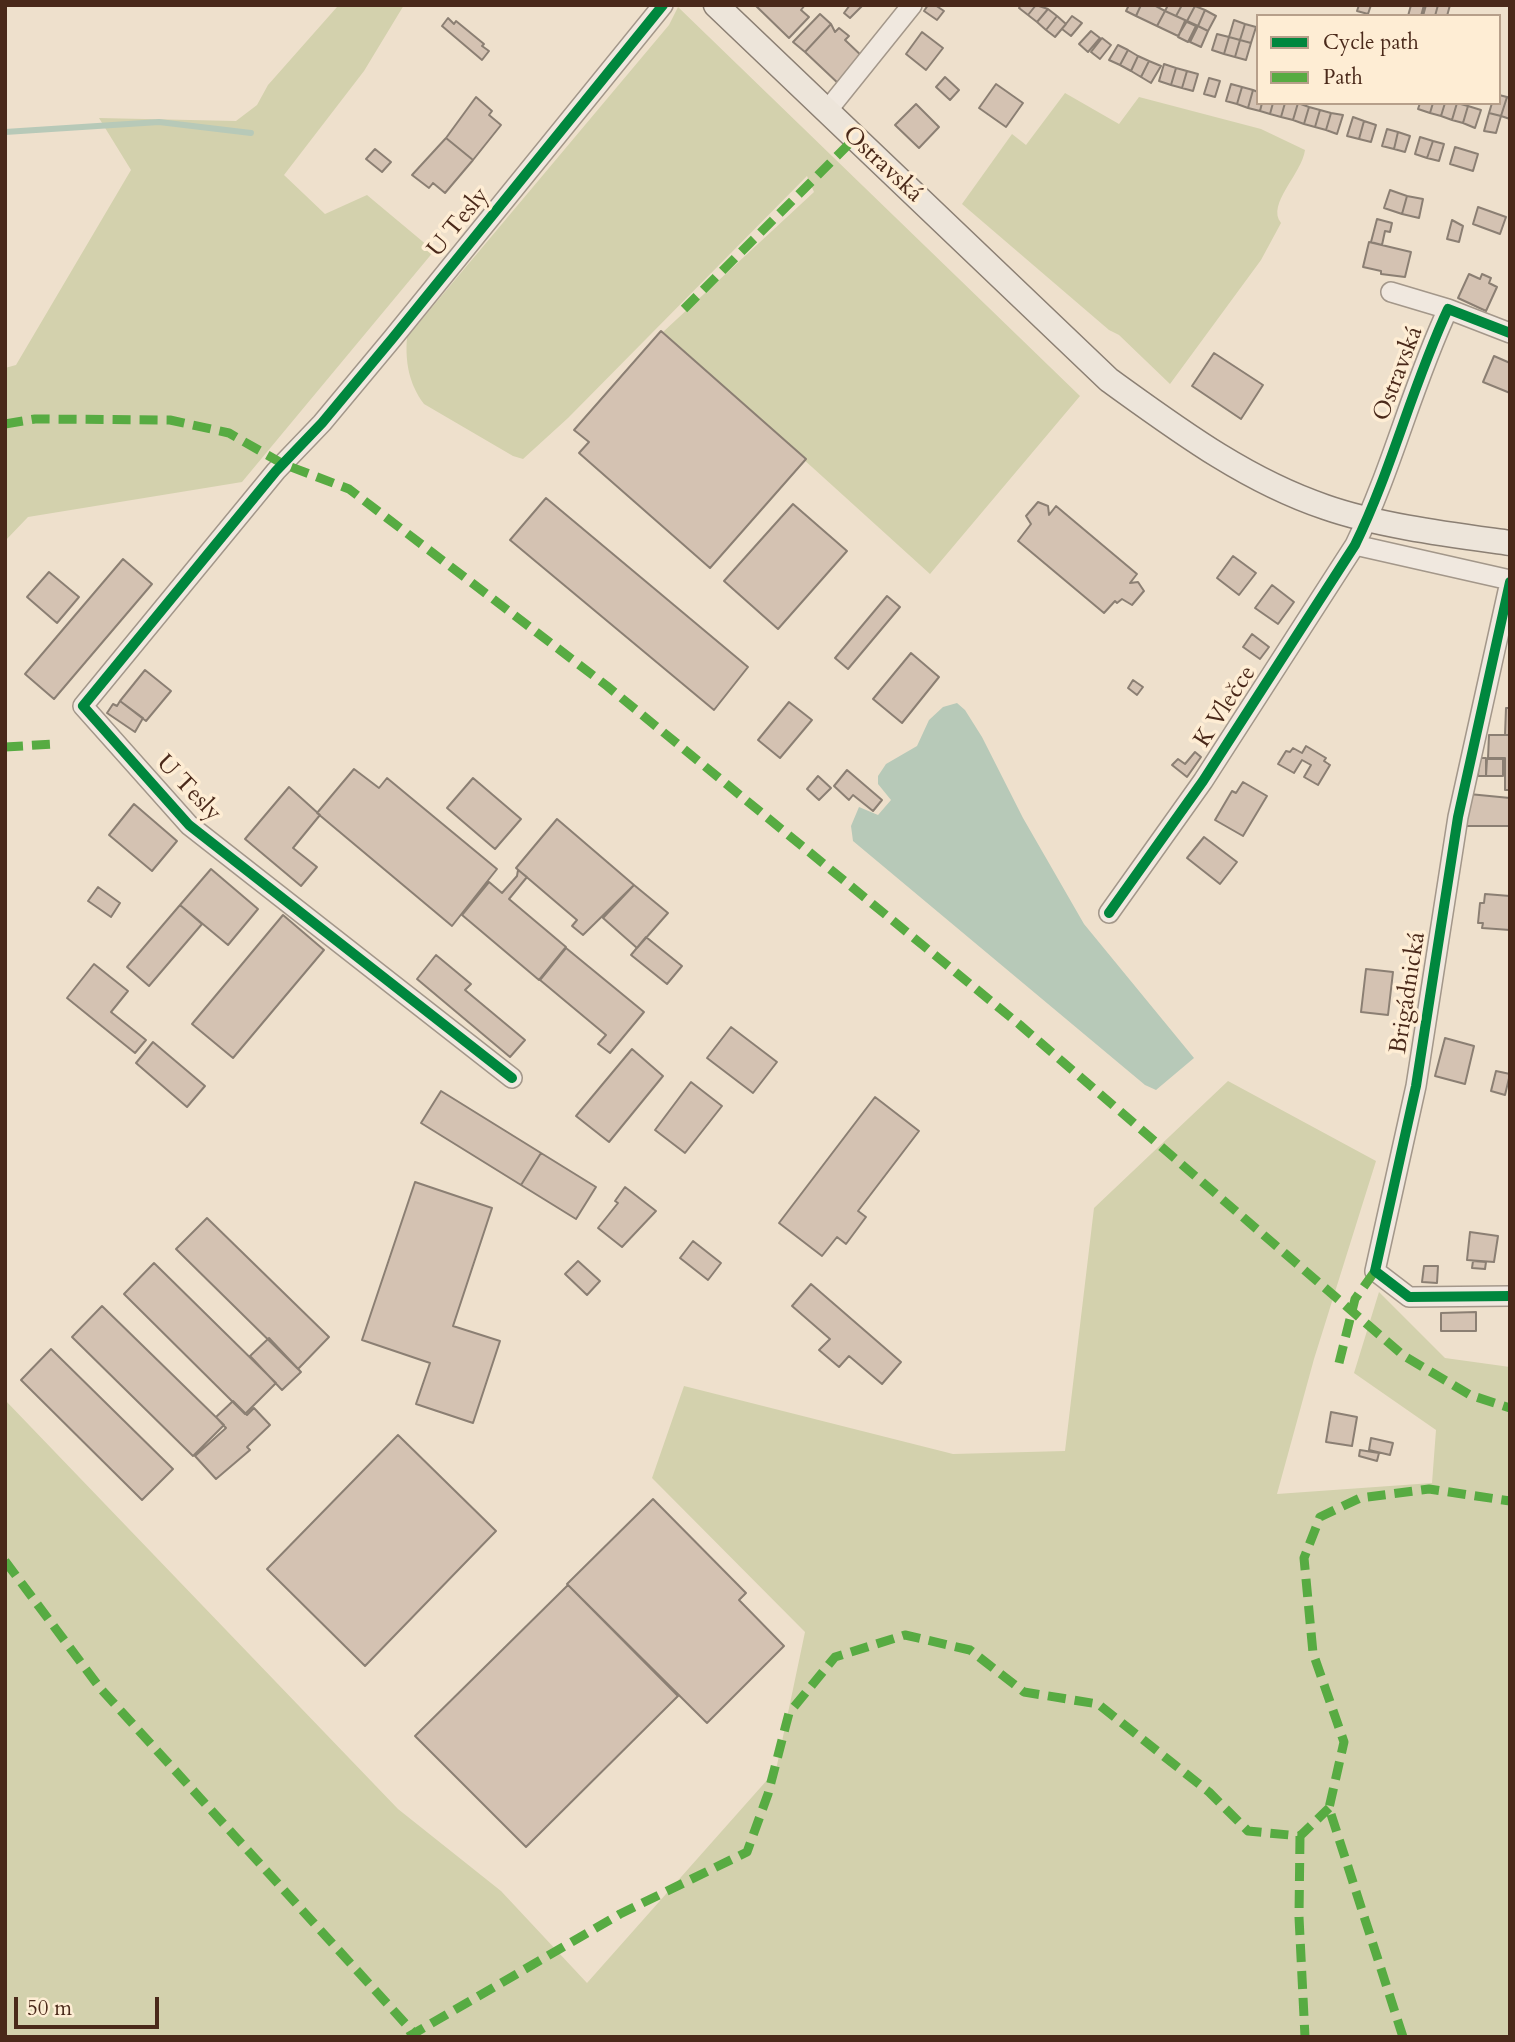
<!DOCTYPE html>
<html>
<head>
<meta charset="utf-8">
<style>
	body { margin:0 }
	#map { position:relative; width:1515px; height:2042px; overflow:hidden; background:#eee0cc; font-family:Cardo,serif }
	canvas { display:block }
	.frame { position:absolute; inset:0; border:7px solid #4a291a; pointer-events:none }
	.legend { position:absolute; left:1256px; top:14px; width:245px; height:91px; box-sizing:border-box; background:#feedd4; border:2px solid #b69f8a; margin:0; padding:9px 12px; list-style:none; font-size:21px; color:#4a291a }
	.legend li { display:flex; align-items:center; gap:14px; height:35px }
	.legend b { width:35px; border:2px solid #b69f8a }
	.scale { position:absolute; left:14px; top:1997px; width:145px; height:32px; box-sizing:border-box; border:4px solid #4a291a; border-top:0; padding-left:9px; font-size:21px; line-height:24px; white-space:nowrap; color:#4a291a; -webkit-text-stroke:5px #feedd4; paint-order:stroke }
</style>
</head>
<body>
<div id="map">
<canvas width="1515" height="2042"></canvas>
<div class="frame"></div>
<ul class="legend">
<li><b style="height:9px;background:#00873e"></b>Cycle path</li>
<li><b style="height:9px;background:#57ab42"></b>Path</li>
</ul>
<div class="scale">50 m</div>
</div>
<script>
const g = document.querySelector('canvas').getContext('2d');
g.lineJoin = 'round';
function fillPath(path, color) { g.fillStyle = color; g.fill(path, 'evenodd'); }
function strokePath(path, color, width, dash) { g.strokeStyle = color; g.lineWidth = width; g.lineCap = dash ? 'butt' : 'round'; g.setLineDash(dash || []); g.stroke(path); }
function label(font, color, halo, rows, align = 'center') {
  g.font = font + ' Cardo,serif'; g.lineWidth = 7; g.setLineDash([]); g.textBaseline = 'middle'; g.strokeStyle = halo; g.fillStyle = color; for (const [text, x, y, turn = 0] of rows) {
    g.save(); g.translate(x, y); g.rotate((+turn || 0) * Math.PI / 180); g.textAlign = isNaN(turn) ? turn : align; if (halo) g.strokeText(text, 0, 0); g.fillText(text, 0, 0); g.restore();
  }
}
const green = new Path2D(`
	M351,5H404L364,71L284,175L325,214L367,195L434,251L242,482L28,517L5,541V368L16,365L131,170L99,118L236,121L257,105L268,85L337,7Z
	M678,7L1080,396L930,574L663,332L814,192L807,176L568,418L523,459L513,456L424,404C409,384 405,362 407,337L669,25Z
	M1065,93L1119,124L1139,97L1261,129L1305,150C1302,174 1266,204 1281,223L1261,260L1170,384L1119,335L1109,330L962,204L1012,134L1026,145Z
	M1228,1081L1376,1161L1314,1359L1277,1494L1432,1483L1436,1430L1354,1373L1379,1292L1445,1358L1510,1367V2037H5V1400L398,1809L501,1891L587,1983L776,1770L805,1632L652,1478L684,1386L953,1454L1065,1451L1094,1208Z`);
const water = new Path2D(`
	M957,703L965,710L982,737L1023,818L1084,924L1194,1058L1156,1090L1145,1085L853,841L851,826L859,807L878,815L891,800L878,784V776L886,764L917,746L929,720L943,707Z`);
const stream = new Path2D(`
	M5,132L159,122L251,133`);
const building = new Path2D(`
	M755,5H805L801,10L809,17L789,38Z
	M850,5L862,6L850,18L844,13Z
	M928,5H935L944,11L937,20L924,11Z
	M1021,5H1036L1028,15L1019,8Z
	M1036,5L1048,9L1037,22L1028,15Z
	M1129,5H1141L1136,16L1126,11Z
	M1141,5H1154L1165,11L1157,26L1136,16Z
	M1168,5H1182L1176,16L1165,11Z
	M1182,5L1195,6L1187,21L1176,16Z
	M1359,5H1371L1368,14L1357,11Z
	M1411,5H1424L1421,16H1408Z
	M1426,5H1438L1435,16H1423Z
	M1438,5H1450L1447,16H1435Z
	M1195,6L1205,10L1198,26L1187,21Z
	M1048,9L1057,16L1046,30L1037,22Z
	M1205,10L1216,16L1208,31L1198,26Z
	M1165,11L1187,21L1178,36L1157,26Z
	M820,14L831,24L805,52L793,42Z
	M1057,16L1066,24L1055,37L1046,30Z
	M1072,16L1082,23L1071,36L1062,29Z
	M448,18L454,24L456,21L484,44L482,46L489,51L482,60L442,26Z
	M1234,20L1245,24L1240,40L1229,37Z
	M1185,21L1196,26L1188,42L1178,37Z
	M831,24L835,32L839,28L849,36L845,40L865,59L840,85L805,52Z
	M1245,24L1256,27L1251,43L1240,40Z
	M1198,26L1208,31L1201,47L1190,42Z
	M1091,31L1100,38L1088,52L1079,44Z
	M922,32L943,48L926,70L906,54Z
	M1217,34L1229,37L1224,54L1212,50Z
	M1229,37L1240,40L1235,57L1224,54Z
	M1102,38L1111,45L1100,59L1091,52Z
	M1240,40L1251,43L1246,60L1235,57Z
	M1118,45L1128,50L1120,65L1109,60Z
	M1128,50L1138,56L1131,71L1120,65Z
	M1138,56L1149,61L1141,77L1131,71Z
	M1149,61L1161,66L1151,83L1141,77Z
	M1164,64L1176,68L1171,85L1159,81Z
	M1176,68L1187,71L1182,88L1171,85Z
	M1187,71L1198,74L1193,91L1182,88Z
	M945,77L959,90L950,100L936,87Z
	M1209,78L1220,81L1215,97L1204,94Z
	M996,84L1023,103L1006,127L979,108Z
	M1231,84L1242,87L1237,104L1226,101Z
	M1242,87L1253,90L1248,108L1237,104Z
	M1253,90L1258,92V103H1262L1260,111L1248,108Z
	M1499,95L1507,97L1501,116L1489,113L1492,103H1499Z
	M476,97L492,111L489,115L501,125L473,160L446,138Z
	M1507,97L1510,98V119L1501,116Z
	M1262,103H1273L1270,114L1260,111Z
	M1273,103H1285L1281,117L1270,114Z
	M1285,103H1298L1293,120L1281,117Z
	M1298,103L1309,107L1304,124L1293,120Z
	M1420,103H1433L1430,113L1418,109Z
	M1433,103H1445L1441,116L1430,113Z
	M1445,103H1457L1452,120L1441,116Z
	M1457,103L1468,106L1463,123L1452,120Z
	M916,104L939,127L919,148L895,125Z
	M1468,106L1481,110L1475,128L1463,123Z
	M1309,107L1320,110L1315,127L1304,124Z
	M1320,110L1331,113L1326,130L1315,127Z
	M1331,113L1343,115L1337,134L1326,130Z
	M1489,113L1501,116L1496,133L1484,131Z
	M1353,117L1364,121L1359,139L1347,136Z
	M1364,121L1376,125L1371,142L1359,139Z
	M1387,129L1398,132L1394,149L1382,146Z
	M1398,132L1410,136L1405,152L1394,149Z
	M1420,137L1433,141L1427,158L1415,154Z
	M446,138L473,160L445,193L433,183L429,188L412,175Z
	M1433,141L1444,144L1439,161L1427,158Z
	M1455,147L1478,154L1473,171L1450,164Z
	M375,149L391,162L382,172L366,159Z
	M1390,190L1407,196L1402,214L1384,208Z
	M1407,196L1423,199L1419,218L1402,214Z
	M1478,207L1506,217L1500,234L1473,224Z
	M1377,219L1392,223L1390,232L1385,231L1382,245L1371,242Z
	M1452,220L1463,226L1459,242L1447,239Z
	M1369,242L1411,252L1405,277L1381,274V271L1363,267Z
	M1469,274L1480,279L1482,274L1491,278L1489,283L1497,287L1486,311L1458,298Z
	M661,331L806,459L710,568L579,453L589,442L574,430Z
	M1214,353L1263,385L1241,419L1192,386Z
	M1494,356L1510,363V393L1483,382Z
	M546,498L748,667L714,710L510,540Z
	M1038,502L1048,506L1049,515L1056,506L1137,574L1130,583L1138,582L1144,591L1132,605L1122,599L1117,603L1115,601L1104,613L1018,541L1031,524L1026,516Z
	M793,504L847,551L778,629L724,581Z
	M1233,556L1256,573L1239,595L1217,578Z
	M123,559L152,584L54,699L25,674Z
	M49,572L79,597L57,623L27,597Z
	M1272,585L1294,602L1278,624L1255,608Z
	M887,596L900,607L848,669L835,658Z
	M1252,634L1269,647L1260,659L1243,647Z
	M911,653L939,677L902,723L873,699Z
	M145,670L171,691L146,721L120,701Z
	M1133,680L1143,687L1137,695L1128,688Z
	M120,701L143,718L135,732L107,713L113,704L117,706Z
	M789,702L812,720L780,758L758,740Z
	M1506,708H1510V735H1505Z
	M1489,735H1510V790H1505V758H1488Z
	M1306,746L1326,758L1324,761L1330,765L1318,785L1304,777L1311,765L1302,760L1294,773L1278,764L1286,751L1290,752L1293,748L1302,753Z
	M1195,752L1201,757L1187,777L1172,765L1178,759L1185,764Z
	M1479,758H1486V776H1478Z
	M1487,759H1503V776H1486Z
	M354,769L379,788L387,778L497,869L452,926L317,813Z
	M847,770L882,800L873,811L853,795L849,800L834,786Z
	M818,776L831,788L819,800L807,789Z
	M473,778L521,819L495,849L447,808Z
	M1243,782L1267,796L1243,836L1215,820L1232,791L1236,793Z
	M289,787L320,815L293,848L317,867L301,886L245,839Z
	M1469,794L1510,798V826H1463Z
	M134,804L177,841L152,871L109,835Z
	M557,819L634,885L583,935L572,926L577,920L516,868Z
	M1204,837L1237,862L1220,884L1187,858Z
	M211,869L258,909L228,945L180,905Z
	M518,870L527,877L509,899L566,947L539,980L462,915L489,882L502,893L517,876Z
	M634,885L668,913L637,948L603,918Z
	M98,887L120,903L111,917L88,901Z
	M1485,894L1510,896V930L1482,928L1483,923H1478L1480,903H1484Z
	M180,905L202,924L149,986L127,967Z
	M283,915L324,950L233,1058L192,1024Z
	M646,937L682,966L667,984L631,955Z
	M566,948L644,1012L610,1053L598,1044L606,1035L540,980Z
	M436,955L471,984L465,990L525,1040L510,1057L417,979Z
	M94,964L128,991L111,1012L146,1040L135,1053L67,998Z
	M1366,969L1393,972L1388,1015L1361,1012Z
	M731,1027L777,1062L753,1093L707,1058Z
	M1445,1038L1474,1046L1465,1084L1435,1076Z
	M153,1042L205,1086L187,1107L136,1063Z
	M632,1049L663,1076L609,1142L576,1116Z
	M1496,1071L1510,1074L1505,1095L1491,1091Z
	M691,1082L722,1106L685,1153L655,1130Z
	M441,1091L541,1153L521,1185L421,1123Z
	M875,1097L919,1131L858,1211L866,1217L846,1244L837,1237L822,1256L779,1223Z
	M541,1153L596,1187L576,1219L521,1185Z
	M415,1182L492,1208L453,1326L500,1341L473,1423L416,1404L430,1363L362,1340Z
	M625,1187L656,1211L622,1247L598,1228L618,1203L615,1201Z
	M207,1218L329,1337L298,1369L176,1249Z
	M1470,1232L1498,1236L1494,1262L1467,1260Z
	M693,1241L721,1263L708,1280L680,1258Z
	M578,1261L600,1281L587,1295L565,1274Z
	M1473,1261L1486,1262L1485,1269L1472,1268Z
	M154,1263L276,1383L245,1414L124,1294Z
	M1424,1266H1438L1437,1283L1422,1282Z
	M811,1284L901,1362L882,1384L849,1356L839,1367L819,1350L830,1339L792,1306Z
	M102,1306L224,1425L193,1456L72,1337Z
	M1476,1312V1331H1441V1313Z
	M269,1338L301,1372L282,1390L250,1356Z
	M51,1349L173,1469L142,1500L21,1380Z
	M233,1401L247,1415L254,1408L270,1425L247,1447L250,1450L216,1479L195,1456L226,1428L216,1417Z
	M1331,1412L1357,1417L1352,1446L1326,1442Z
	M398,1435L496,1531L365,1666L267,1569Z
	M1371,1438L1393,1443L1390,1455L1369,1450Z
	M1360,1450L1379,1453L1377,1461L1359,1456Z
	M653,1499L746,1593L739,1600L784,1646L707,1723L567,1584Z
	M568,1585L678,1696L526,1847L415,1736Z`);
const minor = new Path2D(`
	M826,112L912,5
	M1391,292L1448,309
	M1355,545L1510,580
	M1510,582L1458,817L1416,1086L1375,1271L1409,1297L1510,1296
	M1109,913L1203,781L1355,545C1392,469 1412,386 1448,309L1510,333
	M512,1078L189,825L83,706L276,471L322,423L392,339L663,5`);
const major = new Path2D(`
	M716,5L1109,380C1177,429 1245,480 1325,507C1379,526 1453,535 1510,543`);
const quiet = new Path2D(`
	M684,309L854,139
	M5,424L35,419L170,420L229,433L283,464L349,489L607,686L1020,1025L1404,1356L1470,1395L1510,1408
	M5,747L54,744
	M1339,1363L1355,1299L1375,1271
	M5,1561L100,1688L413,2032
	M1300,1836L1299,1917L1305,2037
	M408,2037L620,1914L747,1852L768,1794L789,1713L835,1657L905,1635L970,1650L1024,1692L1098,1704L1209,1792L1248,1831L1300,1836L1329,1808
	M1403,2037L1329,1808L1344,1742L1313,1653L1304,1558L1320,1517L1360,1498L1429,1489L1510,1501`);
const cycleway = new Path2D(`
	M1510,582L1458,817L1416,1086L1375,1271L1409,1297L1510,1296
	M1109,913L1203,781L1355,545C1392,469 1412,386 1448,309L1510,333
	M512,1078L189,825L83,706L276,471L322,423L392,339L663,5`);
const streetNames = [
	["Ostravská",882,165,43],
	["U Tesly",459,223,-51],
	["Ostravská",1399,374,-69],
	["K Vlečce",1226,707,-57],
	["U Tesly",188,789,46],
	["Brigádnická",1409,993,-81]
];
fillPath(green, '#d3d1ad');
fillPath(water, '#b7c9b8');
strokePath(stream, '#b7c9b8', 6);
fillPath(building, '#d4c2b2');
strokePath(building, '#8b7f73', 2);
strokePath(minor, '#a3978a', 22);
strokePath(major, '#8b7f73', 27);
strokePath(minor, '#f0e8df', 19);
strokePath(major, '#ede5da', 24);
strokePath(quiet, '#57ab42', 9, [18, 9]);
strokePath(cycleway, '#00873e', 10);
label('24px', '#4a291a', '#feedd4', streetNames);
</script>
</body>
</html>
